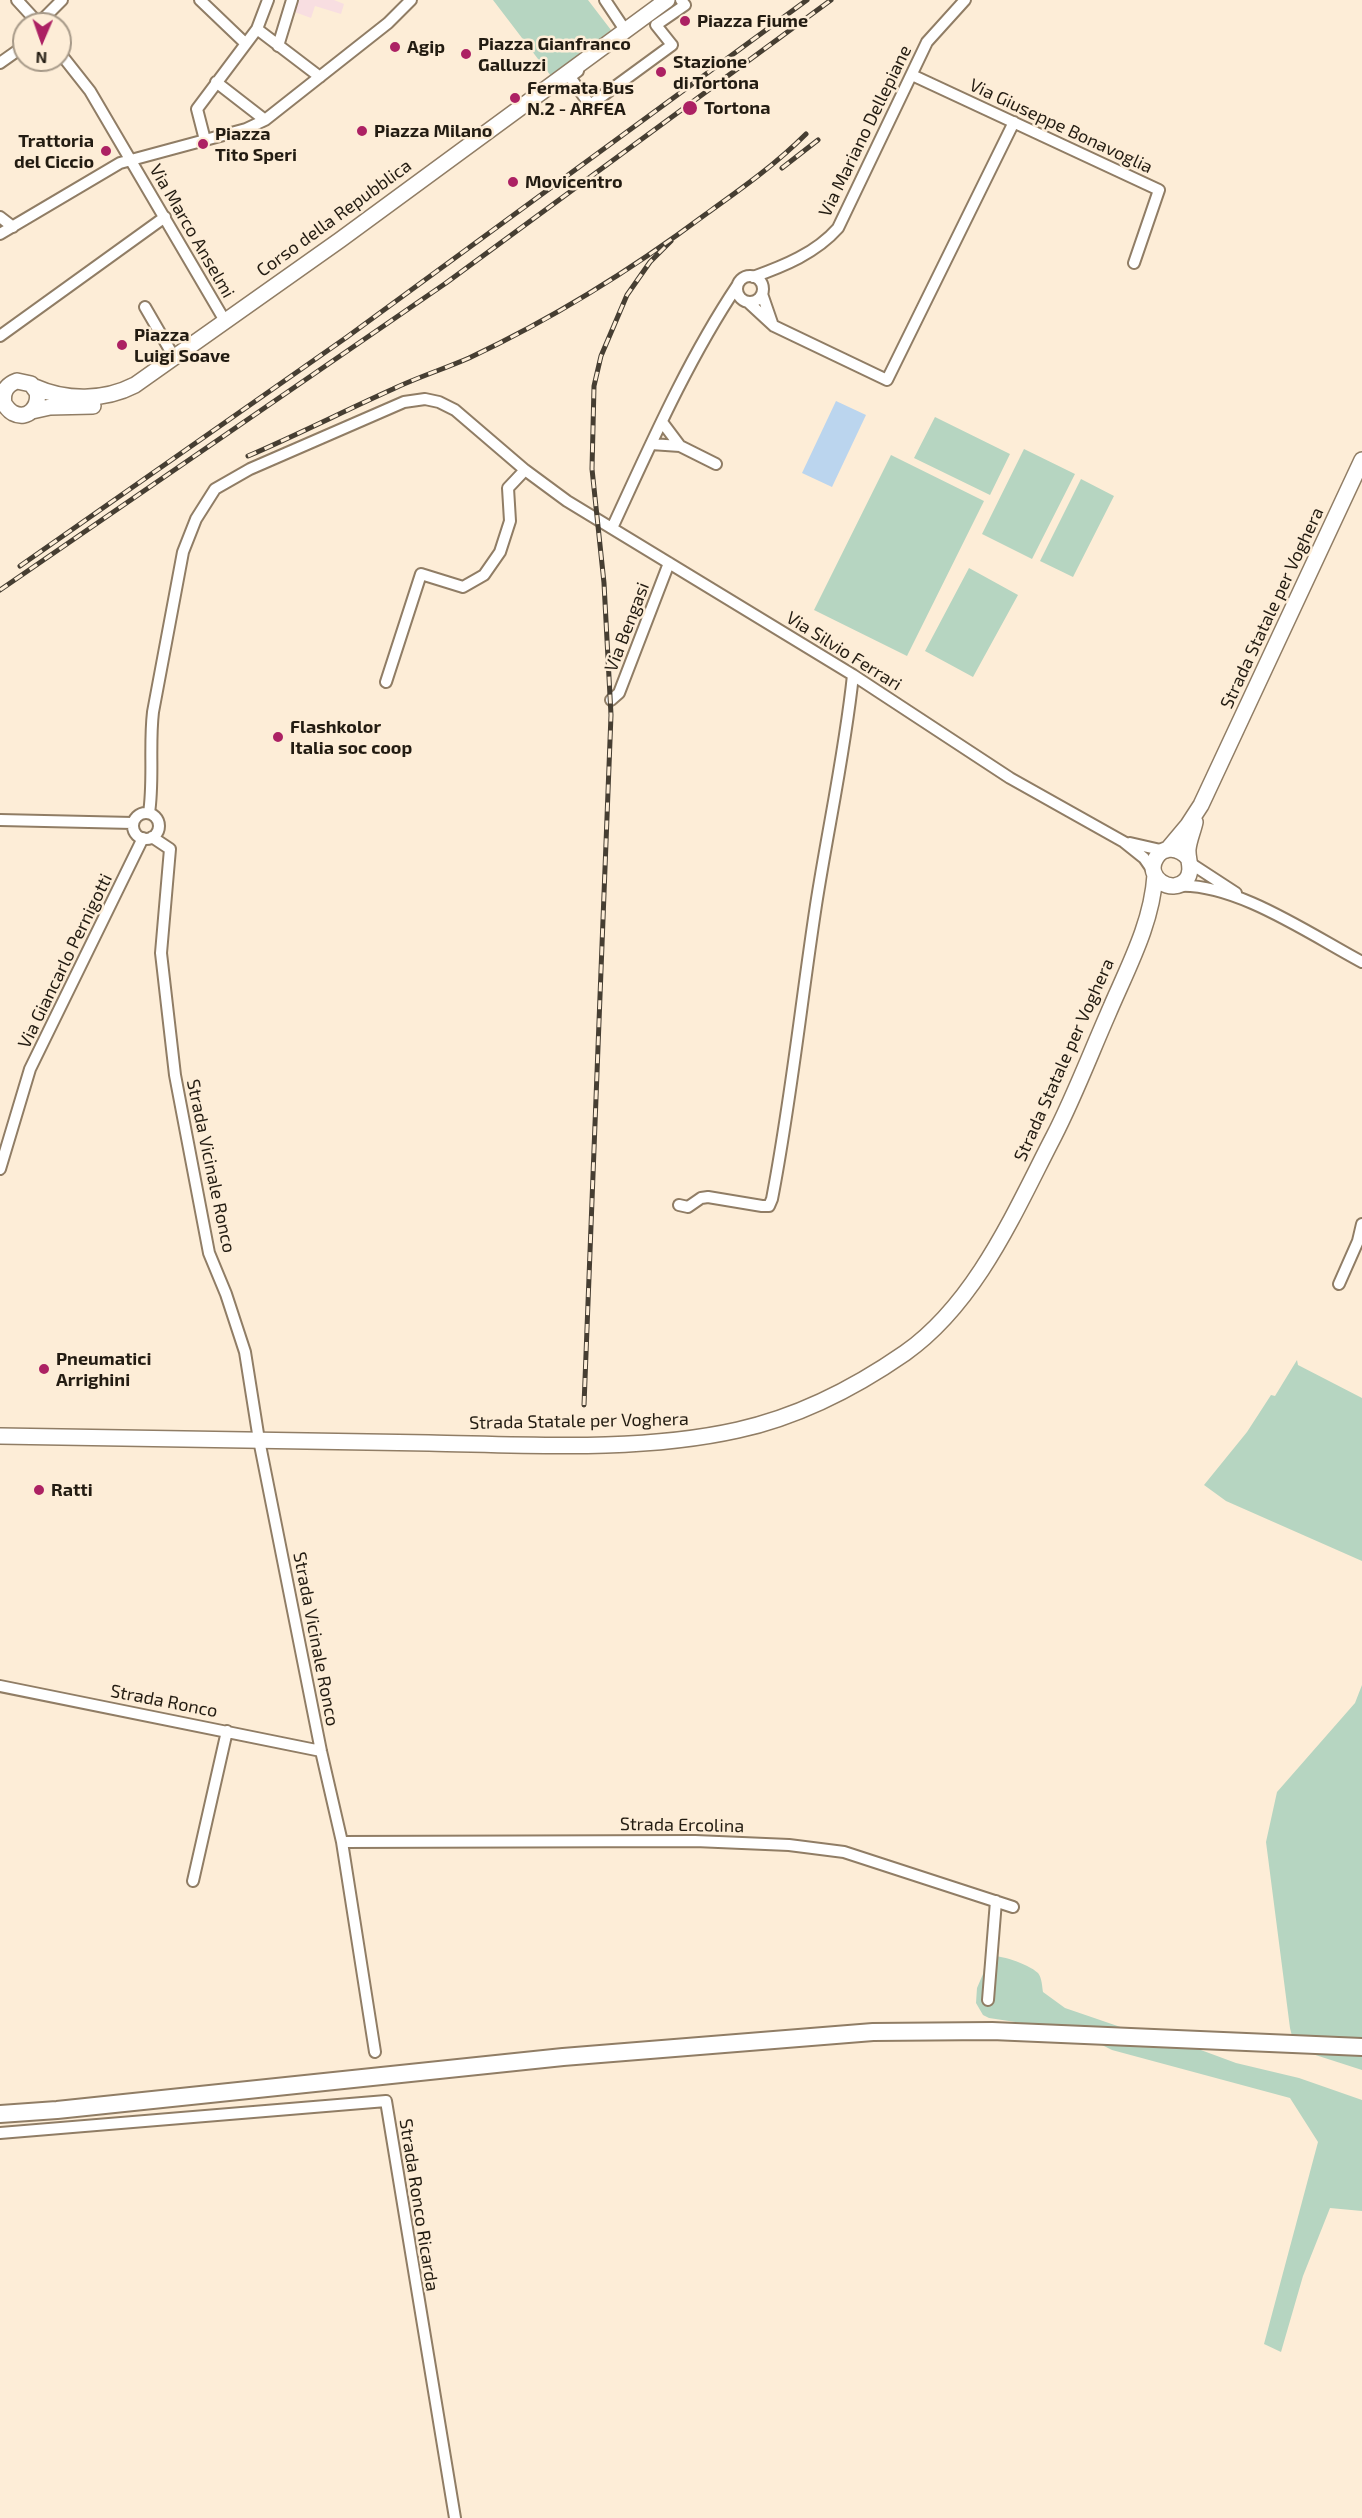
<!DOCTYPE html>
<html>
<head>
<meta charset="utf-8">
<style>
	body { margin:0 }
	#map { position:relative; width:1362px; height:2518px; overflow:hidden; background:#fdedd7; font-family:"Exo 2",sans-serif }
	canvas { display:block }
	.north { position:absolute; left:12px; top:12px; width:60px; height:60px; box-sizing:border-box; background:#fdedd7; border:2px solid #a69988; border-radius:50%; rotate:182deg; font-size:16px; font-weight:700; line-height:24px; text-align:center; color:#231c12 }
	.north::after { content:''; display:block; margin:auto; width:21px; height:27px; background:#ac2163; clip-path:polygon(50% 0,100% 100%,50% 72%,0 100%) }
</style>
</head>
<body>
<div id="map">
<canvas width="1362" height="2518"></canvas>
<div class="north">N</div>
</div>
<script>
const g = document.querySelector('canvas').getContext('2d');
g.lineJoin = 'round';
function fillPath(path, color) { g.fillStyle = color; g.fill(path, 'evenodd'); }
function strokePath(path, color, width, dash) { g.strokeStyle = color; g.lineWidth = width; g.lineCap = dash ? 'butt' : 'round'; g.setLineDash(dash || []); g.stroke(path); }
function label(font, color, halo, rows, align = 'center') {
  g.font = font + ' "Exo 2",sans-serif'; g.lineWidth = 5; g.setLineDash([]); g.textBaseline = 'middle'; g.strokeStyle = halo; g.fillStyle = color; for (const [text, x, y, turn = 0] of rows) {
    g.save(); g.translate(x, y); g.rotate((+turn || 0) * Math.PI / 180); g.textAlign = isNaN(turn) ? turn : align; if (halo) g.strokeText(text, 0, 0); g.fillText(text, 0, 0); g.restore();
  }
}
const commercial = new Path2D(`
	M295,0H334L344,4L341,14L315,6L311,18L292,11Z`);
const green = new Path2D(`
	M493,0H588L611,30L551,76Z
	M935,417L1010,454L990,495L914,458Z
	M1024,449L1075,474L1032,559L982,534Z
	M891,455L984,501L907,656L814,610Z
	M1081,479L1114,496L1073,577L1040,561Z
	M969,568L1018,595L973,677L925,651Z
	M1297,1360L1298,1365L1362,1398V1561L1226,1501L1204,1485L1247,1432L1271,1395L1275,1396Z
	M1362,1685V2070L1300,2050L1294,2044L1290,2028L1266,1842L1277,1792L1355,1703Z
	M986,1955C1000,1955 1027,1963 1038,1973C1042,1978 1042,1986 1043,1992L1065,2008L1138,2033L1190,2046L1236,2063L1299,2078L1362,2100V2211L1330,2208L1303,2276L1281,2352L1264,2344L1318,2142L1290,2098L1112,2050L1102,2045L1022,2023L989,2018L983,2015L976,2003L977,1988L983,1974Z`);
const water = new Path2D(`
	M836,401L866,415L832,487L802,473Z`);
const street = new Path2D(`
	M17,0L39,24
	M200,0L245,43
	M605,0L625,30
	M38,24L62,0
	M257,29L320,77
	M278,46L292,0
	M60,53L90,91L225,321
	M0,63L24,46
	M578,71L570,77L590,105L672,45L656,25L685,5L681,0
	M912,75L1159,190L1134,263
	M216,82L265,120
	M205,140L197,109L257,29L268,0
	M0,217L13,227
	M0,234L120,163L246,129L265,120L388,23L411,0
	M737 289a13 13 0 1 1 26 0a13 13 0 1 1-26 0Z
	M753,277C784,266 816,253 838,228L927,42L965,0
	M762,294L772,323
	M748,302L774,326L887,380L1014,122
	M145,307L174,357
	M0,336L165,217
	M662,422L680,446
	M651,444L680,446L716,464
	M612,528C650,446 687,361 737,286
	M386,682L421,574L463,587L484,575L500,552L510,521L508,488L525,470
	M611,700L619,693L669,563
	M149,813C154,780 149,746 153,712L183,552L196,519L215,489L250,469L404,402L425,399L439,402L455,410L525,470L567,501L853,675L1010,778L1124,842L1144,858L1153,871
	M133 826a13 13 0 1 1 26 0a13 13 0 1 1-26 0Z
	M0,820L133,823
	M152,837L170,849L161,953L175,1075L209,1253L226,1294L245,1352L259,1440L321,1751L342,1842L375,2052
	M1130,843L1165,851
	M1190,863L1236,893
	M1177,886C1235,882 1311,935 1362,962
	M0,1169L30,1069L143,838
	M679,1205L688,1207L701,1198L708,1197L762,1206H769L772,1199C791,1101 801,1003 816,905C828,828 845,752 853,675
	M1339,1284L1358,1241L1362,1224
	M0,1686L321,1751
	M342,1842L695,1841L789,1845L844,1852L1013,1907
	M193,1881L227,1731
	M988,2000L996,1901
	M0,2133L386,2101L455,2518`);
const secondary = new Path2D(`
	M35,387C66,401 104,401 135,385L340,240L667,0
	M0,398C4,403 7,410 13,413C28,421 40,406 37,392L31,384L17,381C6,385 2,392 4,404
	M32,411L50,407L93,406
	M1167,850L1188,825L1201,805L1362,460
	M1188,858C1179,848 1164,845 1156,858C1144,877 1172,896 1186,880C1194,870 1187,859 1188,849C1189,840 1193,831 1195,822
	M0,1436C143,1439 286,1441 429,1443C528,1445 640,1452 738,1430C797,1417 856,1387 905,1353C977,1302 1015,1211 1054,1136C1074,1097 1090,1055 1108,1014C1127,969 1152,924 1155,875`);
const primary = new Path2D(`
	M0,2114L57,2110L563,2057L873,2032L992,2031L1362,2047`);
const rail = new Path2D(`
	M782,168L818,140
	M248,456C297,435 344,411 393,389C418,377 444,369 469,358C554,318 631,270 706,214C741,189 775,165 806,134
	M20,566L347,337L807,0
	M0,590L446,283L831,0
	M584,1405L611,715L604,583L592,469L594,386L601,356L627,295L650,262L671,241`);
const markers = [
	[685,21,6,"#ac2163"],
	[395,47,6,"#ac2163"],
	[466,54,6,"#ac2163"],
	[661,72,6,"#ac2163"],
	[515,98,6,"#ac2163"],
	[690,108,8,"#ac2163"],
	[362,131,6,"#ac2163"],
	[203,144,6,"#ac2163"],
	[106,151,6,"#ac2163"],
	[513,182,6,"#ac2163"],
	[122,345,6,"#ac2163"],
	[278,737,6,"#ac2163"],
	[44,1369,6,"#ac2163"],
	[39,1490,6,"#ac2163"]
];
const poiNames = [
	["Piazza Fiume",697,21],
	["Piazza Gianfranco",478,44],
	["Galluzzi",478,65],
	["Agip",407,47],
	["Stazione",673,62],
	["di Tortona",673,83],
	["Fermata Bus",527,88],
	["N.2 - ARFEA",527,109],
	["Tortona",704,108],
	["Piazza Milano",374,131],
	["Piazza",215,134],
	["Tito Speri",215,155],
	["Trattoria",94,141,"right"],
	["del Ciccio",94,162,"right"],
	["Movicentro",525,182],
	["Piazza",134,335],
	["Luigi Soave",134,356],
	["Flashkolor",290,727],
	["Italia soc coop",290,748],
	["Pneumatici",56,1359],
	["Arrighini",56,1380],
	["Ratti",51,1490]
];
const streetNames = [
	["Via Giuseppe Bonavoglia",1061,126,25],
	["Via Mariano Dellepiane",865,131,-64],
	["Corso della Repubblica",334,218,-36],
	["Via Marco Anselmi",192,231,60],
	["Strada Statale per Voghera",1272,608,-65],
	["Via Bengasi",627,627,-69],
	["Via Silvio Ferrari",844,651,32],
	["Via Giancarlo Pernigotti",65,961,-64],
	["Strada Statale per Voghera",1064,1060,-66],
	["Strada Vicinale Ronco",211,1166,78],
	["Strada Statale per Voghera",579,1421,-1],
	["Strada Vicinale Ronco",316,1639,79],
	["Strada Ronco",164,1701,11],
	["Strada Ercolina",682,1825,1],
	["Strada Ronco Ricarda",419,2205,81]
];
fillPath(commercial, '#f8dee1');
fillPath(green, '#b6d5c1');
fillPath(water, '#bbd5ee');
strokePath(street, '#907d65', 14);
strokePath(secondary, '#907d65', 18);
strokePath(primary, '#907d65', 20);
strokePath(street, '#fff', 10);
strokePath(secondary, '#fff', 15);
strokePath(primary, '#fff', 16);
strokePath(rail, '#463e32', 5);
strokePath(rail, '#fdedd7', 3, [9]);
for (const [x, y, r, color] of markers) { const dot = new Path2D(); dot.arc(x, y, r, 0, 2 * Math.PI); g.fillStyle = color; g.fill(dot); strokePath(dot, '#fdedd7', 2); }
label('bold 18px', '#231c12', '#fdedd7', poiNames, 'left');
label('18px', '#231c12', '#fdedd7', streetNames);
</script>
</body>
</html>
